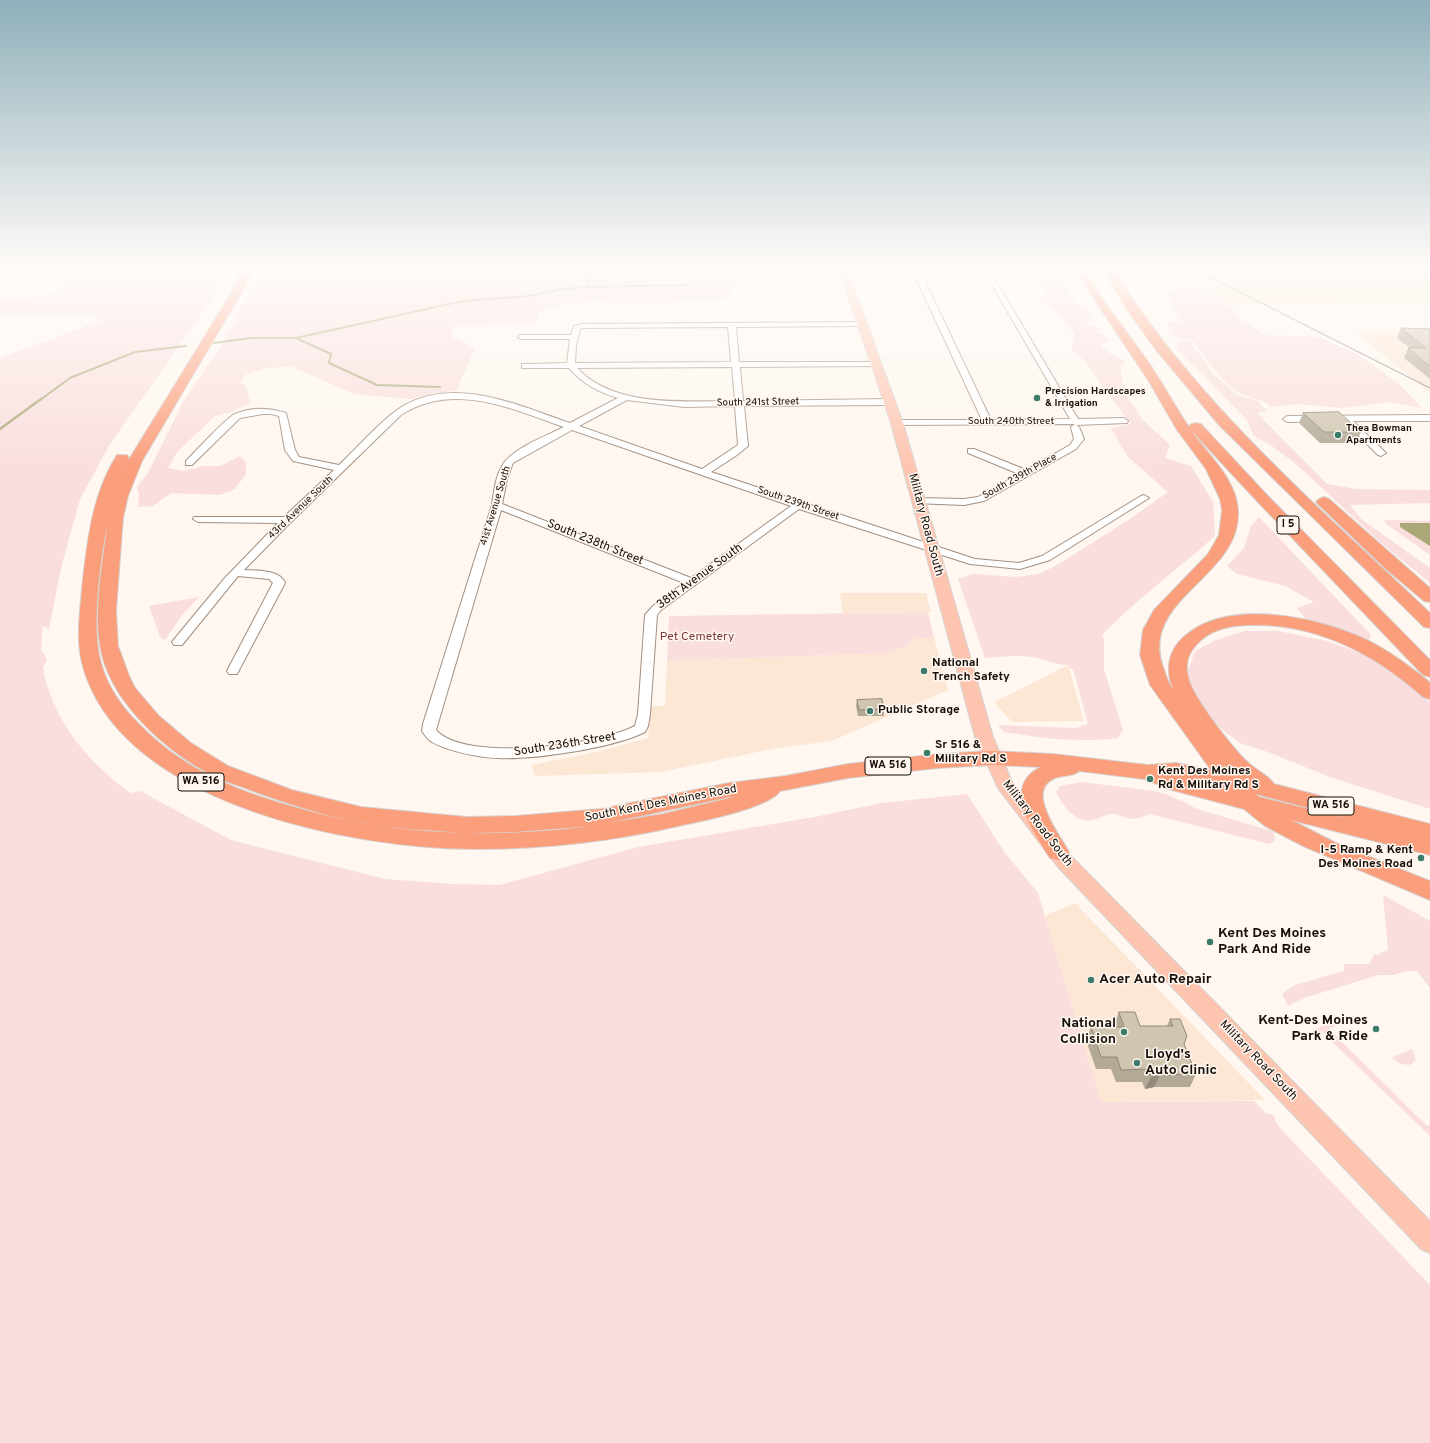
<!DOCTYPE html>
<html>
<head>
<meta charset="utf-8">
<style>
	body { margin:0 }
	canvas { display:block; background:#fff7f0 }
</style>
</head>
<body>
<canvas width="1430" height="1443"></canvas>
<script>
const g = document.querySelector('canvas').getContext('2d');
g.lineJoin = 'round';
function fillPath(path, color) { g.fillStyle = color; g.fill(path, 'evenodd'); }
function strokePath(path, color, width, dash) { g.strokeStyle = color; g.lineWidth = width; g.lineCap = dash ? 'butt' : 'round'; g.setLineDash(dash || []); g.stroke(path); }
function label(font, color, halo, rows, align = 'center') {
  g.font = font + ' Overpass,sans-serif'; g.lineWidth = 3; g.setLineDash([]); g.textBaseline = 'middle'; g.strokeStyle = halo; g.fillStyle = color; for (const [text, x, y, turn = 0] of rows) {
    g.save(); g.translate(x, y); g.rotate((+turn || 0) * Math.PI / 180); g.textAlign = isNaN(turn) ? turn : align; if (halo) g.strokeText(text, 0, 0); g.fillText(text, 0, 0); g.restore();
  }
}
const built = new Path2D(`
	M518,266H753L765,269L766,275L508,276L514,273Z
	M1387,266H1430V303L1228,305L1214,292L1204,272L1396,273Z
	M1357,333H1430V393Z
	M840,593H926L931,612L843,613Z
	M916,638H934L948,690L832,741L777,748L660,772L535,776L532,765L597,752L648,738L650,706H665L667,661L886,653L905,647Z
	M1068,665L1084,721L1012,722L994,702Z
	M1075,903L1265,1100L1101,1102L1045,916Z`);
const green = new Path2D(`
	M0,266H54L53,272H0Z
	M63,266H223L222,273L211,301L110,444L80,499L61,568L49,629L43,626L41,649L47,659L43,668C52,720 89,764 131,793L140,791L231,840L385,879L452,884L500,885L638,847L814,817L882,803L967,794L1005,853L1038,893L1101,1102L1254,1101L1266,1113L1273,1115L1278,1126L1430,1285V1443H0V358L100,321L91,313L0,314V297C22,298 49,301 65,285L34,280L0,279V273L58,272Z
	M275,266H383L368,276H407L411,273C422,273 434,271 445,271C471,272 496,280 520,266H672L681,268L732,275L734,287L729,296L720,300L662,303L590,302L546,307L539,311L536,324L455,325L451,334L455,339L475,348L456,391L435,393L410,399L354,394L292,367L266,368L245,375L240,382L247,388L250,404L228,413L215,416L177,452L168,468L183,471L204,466H220L240,456L246,462V474L235,489L220,495L171,493L153,506L138,507L139,494L137,487L149,471L183,402L224,341L257,278Z
	M1016,266H1064L1065,277L1073,282L1066,284L1069,293L1075,301L1072,303L1087,308L1092,315L1086,317L1087,324L1102,328L1096,332L1103,334L1109,340L1100,347L1125,362L1120,366L1124,392L1143,420L1170,445L1165,458L1191,466L1213,502L1215,536C1178,569 1137,599 1102,635L1104,639V669L1123,730L1118,738C1080,743 1041,738 1004,732L998,725L1076,728L1088,724L1074,672L1068,665C1056,665 1048,661 1037,658C1021,654 1001,657 985,658L958,579L973,574L1015,577L1039,574L1057,565L1130,519L1168,492L1127,456L1111,428L1131,424L1082,358L1071,350L1075,334C1062,317 1057,306 1036,299L1047,293L1044,286L1030,283V279L1018,270Z
	M1194,287L1214,292L1242,319L1264,335L1319,337L1357,354L1400,385L1422,408L1390,402L1343,408L1298,404L1271,407C1262,398 1250,399 1240,393C1219,381 1207,358 1192,340L1175,337L1165,321L1182,322L1167,295L1177,288Z
	M1189,341L1200,354L1212,373L1237,395L1258,401L1267,411L1257,413L1327,484L1356,489L1430,490V503L1350,505L1361,519L1430,568V583L1379,541L1295,463L1269,444L1254,436L1247,420L1177,349L1179,342Z
	M1259,517L1371,635L1369,641L1309,623L1297,608L1314,602L1285,586L1237,574L1227,566L1244,548L1251,526Z
	M1384,520L1430,521V555L1386,524Z
	M199,597L182,615L165,640L160,637L149,606Z
	M928,612L934,638H916L905,647L886,653L667,661L669,616Z
	M1245,631H1278L1327,641L1374,658L1412,684L1430,702V809L1330,777L1268,752L1240,743L1208,719L1191,696L1187,673L1195,651L1216,640Z
	M1081,782L1155,791L1171,796L1197,809L1272,831L1275,836L1274,842L1269,844L1150,814C1142,817 1135,820 1126,818C1121,816 1116,814 1111,814C1104,815 1099,819 1093,820C1076,824 1062,805 1056,792L1060,786Z
	M1383,895L1430,921V988L1417,971H1406L1393,975H1378L1304,998L1288,1006L1282,994L1295,985L1344,971V964H1369L1374,954L1378,955L1388,949Z
	M1333,1024L1336,1026L1329,1029L1427,1126L1430,1124V1136L1322,1032L1313,1035L1312,1032C1319,1027 1324,1025 1333,1024Z
	M1412,1049L1416,1060L1410,1065L1401,1064L1391,1058Z`);
const water = new Path2D(`
	M1400,523H1430V546L1400,527Z`);
const streamFar1 = new Path2D(`
	M588,287L593,266
	M296,338L331,354L329,363L377,385L440,387
	M213,343L252,338H296L463,301L529,296L562,289L588,287L687,285
	M40,400L70,378L135,352L186,346`);
const stream = new Path2D(`
	M0,429L41,399`);
const minor = new Path2D(`
	M911,266H917L919,269H982L981,266H987L1078,419L1124,418L1128,421L1127,423L1076,425L1079,427L1084,439L1076,449L984,501L964,505L914,503L913,501L914,499L918,498L964,499L978,497L1019,474L968,453V449H974L1026,470L1070,445L1074,439L1071,427L1075,424L894,425V421L897,420H982L914,274H844L841,272L844,270H912ZM921,273H985L1070,419L991,420Z
	M1368,270H1430V274L1366,273V271Z
	M865,322V326H862L736,327L739,362H876L880,364L876,366L740,367L743,401L890,399L894,402L890,405L744,406L748,446L737,455L711,472L975,559L1019,563L1042,556L1141,496L1144,495L1149,498L1050,560L1020,569L970,564L799,509L661,610L657,615L650,714L648,726L645,732C613,748 533,760 498,758C480,758 448,751 432,742C428,740 425,735 422,731L423,724L492,505C494,492 495,478 502,466C511,449 546,436 564,427C512,409 453,381 401,415L287,526L244,570C256,571 280,569 285,583L237,674H229L227,671L273,583L269,579L238,576L182,645H174L172,642L224,579L278,523L198,522L193,519L194,517H284L334,470L293,461L285,450L279,416L271,414H263L240,418L192,465H186V461C195,452 226,418 235,414C251,407 270,408 286,413L295,450L299,457L339,465C357,448 385,416 405,405C457,376 520,406 570,423L618,398C598,392 583,384 569,368H522V364H525L567,363L570,339H522L518,337L519,335H571L574,326L582,324ZM728,327L731,362L575,363L576,346L580,329L583,328ZM732,367L735,401C685,401 614,408 577,368ZM627,400L684,407L735,406L738,445L702,469L579,426ZM572,430L791,506L691,578L502,504L507,479L513,463ZM501,510L684,583L653,606L645,615L638,714L635,726C599,745 465,763 436,730Z
	M1430,415V421H1353L1384,451L1386,453L1381,456L1378,455L1344,421L1287,422L1283,419L1287,416Z`);
const major = new Path2D(`
	M838,266H846L903,423L993,737L1012,782L1072,857L1430,1221V1253L1421,1249L1058,867L998,788L975,737L891,423Z`);
const highway = new Path2D(`
	M243,266H253L245,287L142,461L128,496L123,518L116,610L118,646L130,678L135,688L159,716L191,743L228,766L292,790L361,807L467,817L515,816L601,809L729,783L785,776L848,764L938,754L991,751L1053,754L1148,765L1176,763L1211,770L1150,685L1140,655L1143,630L1154,610L1208,554L1219,535L1222,510L1220,499L1206,469L1177,430L1148,380L1072,266H1082C1099,298 1126,330 1147,360C1163,383 1175,407 1191,430C1207,454 1236,478 1238,510C1242,577 1139,598 1163,667C1166,675 1168,683 1173,689C1165,668 1168,650 1186,635C1230,598 1319,617 1367,640C1389,651 1408,665 1427,680L1430,683V699L1423,697C1375,654 1318,624 1252,625C1234,625 1215,628 1201,640C1188,652 1184,663 1189,680C1194,699 1236,753 1251,765C1259,772 1269,776 1274,784L1430,824V855L1291,820L1338,844L1430,881V900L1303,846L1265,826L1244,809L1172,790L1144,779L1079,771C1073,777 1060,775 1053,779C1026,792 1060,835 1069,852L1066,858L1058,860L1050,858C1034,832 1000,787 1041,767L991,765L938,768L848,778L780,791C770,807 703,821 683,825C615,841 546,849 476,849C353,849 118,804 82,663C76,638 80,613 82,588C87,543 92,494 117,455H127L129,458L115,490L128,461L235,287ZM107,525C103,564 94,606 100,645C108,700 166,752 214,776C223,781 235,784 245,788C282,802 321,815 361,823C394,829 429,830 463,833C406,831 360,825 305,810C245,794 188,773 143,728C124,710 108,689 101,663C91,627 100,562 107,525ZM1185,779L1225,787L1227,789L1186,779ZM1256,794L1358,821L1259,797ZM734,797L663,814L608,823L729,797ZM593,826C553,831 511,834 471,833L515,832Z
	M1101,266H1111C1194,401 1316,504 1430,613V628L1424,627L1219,425L1156,350L1126,308Z
	M1196,423L1201,424L1266,494L1430,660V677L1423,675L1256,500L1191,430L1189,427L1191,424Z
	M1324,497L1329,499L1430,588V602L1424,601L1386,569L1319,505L1316,502L1319,499Z`);
const tram = new Path2D(`
	M1188,266L1430,388`);
const wall = new Path2D(`
	M1401,328L1430,329V379L1404,358L1408,348H1410L1397,338Z
	M1303,413L1361,432L1356,443H1320L1299,423Z
	M857,700L884,709V716H858L856,706Z
	M1119,1012L1140,1026H1167L1170,1019L1184,1044L1196,1074L1190,1087H1154L1145,1089L1142,1082H1116L1111,1069H1096L1086,1040L1091,1027H1115L1114,1025Z`);
const shadedWall = new Path2D(`
	M1160,1075L1154,1087L1145,1089L1151,1077Z`);
const building = new Path2D(`
	M1401,328L1430,329V366L1408,348H1426Z
	M1339,412L1361,432H1324L1303,413Z
	M882,699L884,709L859,710L857,700Z
	M1119,1012H1135L1140,1026H1173L1170,1019H1180L1187,1036L1184,1044L1196,1074L1160,1075L1151,1077L1148,1069L1121,1070L1117,1057H1101L1091,1027H1124Z`);
const markers = [
	[1037,398,4,"#3c7b69"],
	[1338,435,4,"#3c7b69"],
	[924,671,4,"#3c7b69"],
	[870,711,4,"#3c7b69"],
	[927,753,4,"#3c7b69"],
	[1150,779,4,"#3c7b69"],
	[1421,858,4,"#3c7b69"],
	[1210,942,4,"#3c7b69"],
	[1091,980,4,"#3c7b69"],
	[1376,1029,4,"#3c7b69"],
	[1124,1032,4,"#3c7b69"],
	[1137,1063,4,"#3c7b69"]
];
const farPoinames = [
	["Precision Hardscapes",1045,392],
	["& Irrigation",1045,404],
	["Thea Bowman",1346,429],
	["Apartments",1346,441]
];
const farStreetnames = [
	["South 241st Street",758,403,-1],
	["South 240th Street",1011,422],
	["South 239th Place",1020,477,-29],
	["South 239th Street",798,504,19],
	["41st Avenue South",496,506,-73],
	["43rd Avenue South",301,508,-44]
];
const shields = [
	[1288,525,22],
	[888,766,46],
	[201,782,46],
	[1331,806,46]
];
const shieldNames = [
	["I 5",1288,525],
	["WA 516",888,766],
	["WA 516",201,782],
	["WA 516",1331,806]
];
const streetNames = [
	["Military Road South",925,525,75],
	["South 238th Street",595,543,22],
	["38th Avenue South",700,577,-36],
	["South 236th Street",565,745,-9],
	["South Kent Des Moines Road",661,804,-11],
	["Military Road South",1037,824,52],
	["Military Road South",1258,1061,46]
];
const parkNames = [
	["Pet Cemetery",697,638]
];
const poiNames = [
	["National",932,664],
	["Trench Safety",932,678],
	["Public Storage",878,711],
	["Sr 516 &",935,746],
	["Military Rd S",935,760],
	["Kent Des Moines",1158,772],
	["Rd & Military Rd S",1158,786],
	["I-5 Ramp & Kent",1413,851,"right"],
	["Des Moines Road",1413,865,"right"]
];
const nearPoinames = [
	["Kent Des Moines",1218,934],
	["Park And Ride",1218,950],
	["Acer Auto Repair",1099,980],
	["Kent-Des Moines",1368,1021,"right"],
	["Park & Ride",1368,1037,"right"],
	["National",1116,1024,"right"],
	["Collision",1116,1040,"right"],
	["Lloyd's",1145,1055],
	["Auto Clinic",1145,1071]
];
fillPath(built, '#fce7d5');
fillPath(green, '#f9dedd');
fillPath(water, '#aaa876');
strokePath(streamFar1, '#aaa876', 2);
strokePath(stream, '#aaa876', 2.5);
strokePath(minor, '#a28f80', 2);
strokePath(major, '#d5d4d3', 2);
strokePath(highway, '#d5d4d3', 2);
fillPath(minor, '#fff');
fillPath(major, '#fdc5b0');
fillPath(highway, '#fb9e7c');
strokePath(tram, '#7b746d', 1);
fillPath(wall, '#b3a996');
fillPath(shadedWall, '#928a7a');
fillPath(building, '#d0c5af');
strokePath(building, '#928a7a', 1);
const sky = g.createLinearGradient(0, 0, 0, 468);
sky.addColorStop(0, '#8fafba');
sky.addColorStop(0.57, '#fffbf8');
sky.addColorStop(1, '#fffbf800');
g.fillStyle = sky;
g.fillRect(0, 0, 1430, 468);
for (const [x, y, r, color] of markers) { const dot = new Path2D(); dot.arc(x, y, r, 0, 2 * Math.PI); g.fillStyle = color; g.fill(dot); strokePath(dot, '#fff7f0', 1.5); }
label('bold 10px', '#150f09', '#fff7f0', farPoinames, 'left');
label('10px', '#150f09', '#fff7f0', farStreetnames);
for (const [x, y, w] of shields) { const box = new Path2D(); box.roundRect(x - w / 2, y - 9, w, 18, 3); g.fillStyle = '#fff7f0'; g.fill(box); strokePath(box, '#150f09', 1); }
label('bold 11px', '#150f09', null, shieldNames);
label('12px', '#150f09', '#fff7f0', streetNames);
label('12px', '#7e383b', '#fff7f0', parkNames);
label('bold 12px', '#150f09', '#fff7f0', poiNames, 'left');
label('bold 14px', '#150f09', '#fff7f0', nearPoinames, 'left');
</script>
</body>
</html>
